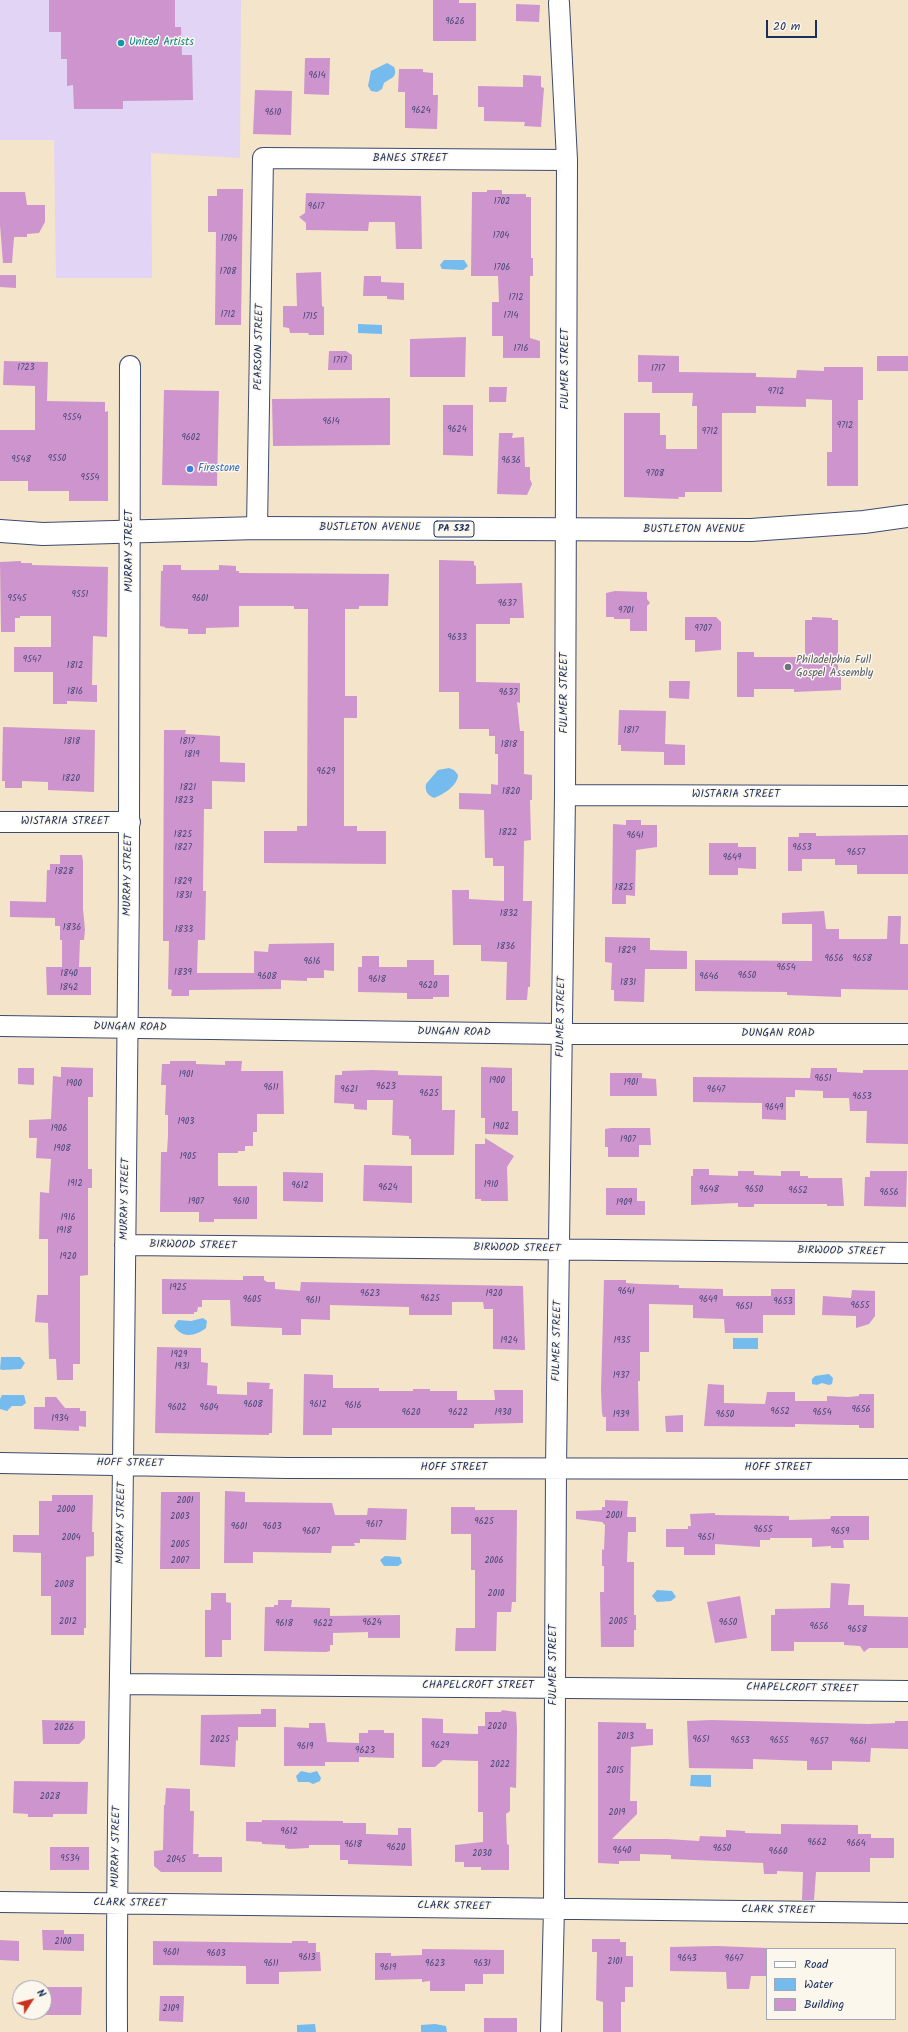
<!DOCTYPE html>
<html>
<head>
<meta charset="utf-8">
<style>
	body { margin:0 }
	#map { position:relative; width:908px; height:2032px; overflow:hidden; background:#f4e4ca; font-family:Kalam,sans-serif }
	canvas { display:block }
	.legend { position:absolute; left:766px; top:1948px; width:130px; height:72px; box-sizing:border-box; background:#fbf7ec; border:1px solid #a1a7b3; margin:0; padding:5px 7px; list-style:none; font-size:12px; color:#1b2f5e }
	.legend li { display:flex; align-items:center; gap:8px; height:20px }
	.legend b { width:20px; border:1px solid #a1a7b3 }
	.north { position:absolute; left:12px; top:1980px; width:40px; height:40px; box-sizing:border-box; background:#fbf7ec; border:1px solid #a1a7b3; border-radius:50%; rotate:54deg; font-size:11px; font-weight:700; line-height:16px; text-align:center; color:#1b2f5e }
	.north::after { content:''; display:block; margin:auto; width:14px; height:18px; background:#c8321e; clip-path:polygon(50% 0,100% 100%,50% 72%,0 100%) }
	.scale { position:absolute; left:766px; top:20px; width:51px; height:18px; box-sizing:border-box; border:2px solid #1b2f5e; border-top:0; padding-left:5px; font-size:12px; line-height:14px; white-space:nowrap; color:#1b2f5e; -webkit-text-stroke:3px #fbf7ec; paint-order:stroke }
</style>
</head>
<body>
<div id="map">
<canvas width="908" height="2032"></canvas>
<ul class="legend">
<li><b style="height:5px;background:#fff"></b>Road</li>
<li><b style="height:11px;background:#76bbed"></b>Water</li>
<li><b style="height:11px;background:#ce94cd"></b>Building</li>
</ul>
<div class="north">N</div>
<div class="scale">20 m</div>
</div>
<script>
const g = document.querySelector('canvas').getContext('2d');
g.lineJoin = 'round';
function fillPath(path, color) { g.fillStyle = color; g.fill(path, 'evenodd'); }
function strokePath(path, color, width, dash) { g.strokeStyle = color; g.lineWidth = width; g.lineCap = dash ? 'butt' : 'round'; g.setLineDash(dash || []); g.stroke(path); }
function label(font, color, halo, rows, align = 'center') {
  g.font = font + ' Kalam,sans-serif'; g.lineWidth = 3; g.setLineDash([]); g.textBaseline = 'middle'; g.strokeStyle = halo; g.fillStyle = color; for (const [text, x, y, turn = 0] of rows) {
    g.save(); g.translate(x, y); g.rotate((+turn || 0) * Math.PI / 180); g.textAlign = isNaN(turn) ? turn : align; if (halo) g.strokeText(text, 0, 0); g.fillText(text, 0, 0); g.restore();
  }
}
const built = new Path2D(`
	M0,0H241L240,158L151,153L152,278H56L54,140H0Z`);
const water = new Path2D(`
	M387,63L394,67C398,77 391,78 384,83L382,89L377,92L371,91L368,86L371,71Z
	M444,260H464L468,266L463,270L442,269L440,265Z
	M358,324L382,325V334L358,333Z
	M449,768L454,770L458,775C458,785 443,795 434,798C427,795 425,791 426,784L438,770Z
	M203,1318L207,1321L206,1328C196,1336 182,1339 174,1326L178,1320L191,1321Z
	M733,1338H758V1349H733Z
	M1,1357H20L25,1363L21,1369L2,1370L0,1369Z
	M829,1374L833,1378L832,1384L829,1385L822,1383L817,1385L812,1384V1379L815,1376Z
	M2,1395H24L26,1403L22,1406H12L7,1411L0,1409V1399Z
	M385,1556L400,1557L402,1563L398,1566H384L380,1560Z
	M657,1590L672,1591L676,1597L671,1601L657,1602L652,1596Z
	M301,1771L310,1773L317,1771L321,1778L320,1781L313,1784L309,1782H298L296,1776Z
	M691,1775H711V1787L690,1786Z
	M315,2024L316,2032H297V2025Z
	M435,2024L446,2026L447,2032H421V2025Z`);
const building = new Path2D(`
	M49,0H175V27H181L182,55H192L193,100L123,101V109H74L73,85L67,86V59H61V32H49Z
	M433,0H459V3H476V41H433Z
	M516,4L540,5L539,22L516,21Z
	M305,58H330L329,95L304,94Z
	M399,69H423V72L433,73V95H438L437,129L405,128V92H398Z
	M523,75L541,76V87L544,88L541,127L524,126L525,122L484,121V107H478V86L523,87Z
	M255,90L292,91L291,135L253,134Z
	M217,189H243L241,325H215L216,232H208V196H217Z
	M487,190H502V194H526V197H531V258H533V276H530V338L540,341V358H503V336H492V302H499L498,276H471L472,192H487Z
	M0,192H25L27,205H45V222L39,233L27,234V237H14L12,263H3L0,225Z
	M306,193L421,196L422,249H396L395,222H369L368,231L306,230V223L299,217L305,213Z
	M321,272L322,306L324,307V335H308L309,333H290L289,328L283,327V306H297L296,273Z
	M0,275H16V288L0,287Z
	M364,276H381V282L404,283V300L387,299V296H363Z
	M466,337L465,377H410V339Z
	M329,351H346L352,355V370H328Z
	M638,355L679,356V372L756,373V377L796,378L797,370L824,371V367H863V400H858V486H827V452H832V400L806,399V407L756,406V413H722V492H685V497H678L679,499L624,497V413H660V435H666V449H697V406H692L693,393H652V382H638Z
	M877,356H908V371H877Z
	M4,361L48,362L47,401L105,402V412L108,411V501H69V491H28V481H0V430H35V386L3,385Z
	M489,387H507L506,402H489Z
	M164,390L219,391L217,486L162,485Z
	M390,398V445L273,446L272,399Z
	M443,405H473V456L443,455Z
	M499,433H513L512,438L524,437L525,467H530V479L532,484L527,495L497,494Z
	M439,560L474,561V565L476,566V584L522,583L524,618H510V624H476V682L520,683V703L517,702L520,731H524V774L532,775V800H530L531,840L524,841L523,901H532L530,987H528L527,1000H506L507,962L481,961V945H453L452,890H469V899L504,901V866H493V858H485L484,810L459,809V793L491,794V784L498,785V754H495V736H489V729H459V692H439Z
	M21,561V563H32V565L108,567L107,637L93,636L92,685H97V702L67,701V704H53V672H14V647H51V616H20V618H15V632H1L0,562Z
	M163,565H181V570H219V565L236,566V571H239V573L389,574L388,606H359V609H345V696H357V718H344V826H357V831H386V864L264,863V831H297V826H307L308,609H294V606H239V627L206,628V634H188V629L165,628V627L160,626L161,571H163Z
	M615,591L647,592V599L650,603L647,606V631H630V619H614V617H606V593Z
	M685,617H716L721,622V650L695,652V640H685Z
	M812,617L832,618V620H838V677H841V690L794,692V689H754V697H737V652H754V657H805V620H812Z
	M669,681H690L689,699L669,698Z
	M619,710L666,711L665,744L685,745V765H664V752L621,751V745H618Z
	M3,727L95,730L94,792L48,790V782L22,781V788H5V781H2Z
	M164,730H186L185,734L220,736V762L245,763V782L212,781V809H204L203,891H206L205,940H198L197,973H254V951L268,952L269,944L334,943V971L324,970V978H307V981L281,980V989L191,990H189V996H171L172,990L168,989L169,941H163Z
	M626,820H641V825H657V847L636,850L635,896L626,895V904H612L613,824L626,825Z
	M799,833H816V836L908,835V874H857V865H835V859H802V871H788V837H799Z
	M709,843H738V847H756V869L738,868V875H709Z
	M60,855H82L83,861V909L85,930L84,940H80L79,967H91V995H47L46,967H62V940H60V926H55V918L10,917V901L46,902L47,870H50V864H60Z
	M824,911L826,929H839V939H887L888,916H901L900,944H908V990L841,989V997L787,995V992L695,991V960L812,961V924H782V913Z
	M605,937L650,938V950L687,951V969H645L644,1002L614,1001V990H611L612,963L605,962Z
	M362,956H379V967H407V960H434V975H449V997H433V999H407V993L358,992V967H362Z
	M170,1061H196V1064L225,1065V1061H242L241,1071H283L284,1114H257V1132H253V1146H245V1151H238V1153H218V1186H257V1219H214V1222H199V1212H160L161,1152H167L168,1136V1115H165L166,1085H161L162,1064H170Z
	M61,1067L93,1068V1097H88V1169H92V1188H88V1275L80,1276V1364H73V1380H57L56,1359H49L48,1323L35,1322L37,1295H48V1239H39L40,1192L49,1193L51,1159L36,1158L37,1138H29V1120L51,1119L53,1076L61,1077Z
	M481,1067L512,1068V1111H518V1135L485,1134V1118H481Z
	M18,1068H34V1085L18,1084Z
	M811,1068H837V1072L863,1073V1070H908V1144L866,1143L867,1111H850L849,1098H823V1091L795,1090V1097H786V1120L762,1119V1103L693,1102V1077L810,1078Z
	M372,1070L398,1071V1075L442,1076V1110H455L454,1155H411V1139H409V1136L392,1135L393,1100H367V1110L354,1109V1104L334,1103L335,1075H342V1071Z
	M610,1073H642V1078L656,1079L657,1096H610Z
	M611,1128H650L651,1145H639V1157H608V1147H605V1129Z
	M485,1138L514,1156L507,1167L508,1201H481V1199H475V1144H485Z
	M364,1165L412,1166V1203L363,1201Z
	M693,1169H709V1175L738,1176V1171H754V1175L781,1176V1171H800V1176H808V1178H842L844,1206H827V1204H754V1207H738V1203L691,1205V1176H693Z
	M870,1171H907L906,1207L864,1206L865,1177H870Z
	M283,1172L323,1173V1202L283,1201Z
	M606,1188H637V1201H645V1215H606Z
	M243,1276H264V1280L267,1282H275V1289L300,1291L301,1282L523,1286L525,1350L493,1349V1309H484L483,1302H452V1315H409V1307L330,1305V1320L301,1319V1335H282V1328L231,1326L230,1300H202V1307H198L197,1312H194V1314H162V1279L240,1280H243Z
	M604,1280H626V1283L640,1284L679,1285V1288L723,1289V1296H771V1289H795V1315H763V1333H725L724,1319L693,1318V1305L649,1304V1352H640V1381H638L639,1431H606V1417H603L602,1413L601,1390Z
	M852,1290L875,1291V1316L869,1324L856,1328V1316L822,1315L823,1296L851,1298Z
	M157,1347L201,1348V1362L208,1363L207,1385L217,1386V1394L247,1395V1382L270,1383L269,1389H273L272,1433H269V1435L155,1433Z
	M304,1374L333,1375V1388H379V1391H413V1389H430V1391H457V1400H495L494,1390H523V1423L474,1424V1428H332V1435H303Z
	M708,1384L724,1385V1403L765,1404L767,1392H795V1401H827V1396L848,1397L859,1396V1394H874V1428H859V1425H848L795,1424V1427L704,1426Z
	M45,1397H56L65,1408H80V1411H86V1427L79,1426V1431L34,1429V1407H45Z
	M683,1415V1432H666L665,1416Z
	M225,1491L245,1492V1502L332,1503L335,1515H367L368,1508L407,1509L406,1540L360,1539V1543H354L355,1546H332L331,1553L253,1552V1563H224Z
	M161,1492H200V1569H160Z
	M52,1495H93L92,1532H94V1556L86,1557V1628H84V1635H51V1596H41V1553L13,1552V1535H39V1501H52Z
	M605,1500L628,1501L627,1517H636V1532H628L627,1562H634V1615H636V1630H634V1647H601L600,1592H604V1566H602V1549L604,1550L605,1525L602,1522L576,1519V1511L602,1510V1507H605Z
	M451,1507H475V1510H517L516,1602H512L511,1612H497L496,1651H455L456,1628H475V1570H471V1534H451Z
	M715,1513V1515L789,1516V1520L830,1519L831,1516H869V1540H843L844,1548H831V1546L812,1547V1538H770V1540H760V1547L715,1544V1555H684V1547H666V1529H688V1526H691L690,1514Z
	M831,1583L850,1584L848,1605H864V1616L908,1617V1648H869L864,1652L860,1646L844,1645V1642H794V1651H771V1615H775V1609L830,1608Z
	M211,1593H226V1602L231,1603V1640H222V1657H205V1610H211Z
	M740,1596L747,1638L715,1643L707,1602Z
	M278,1600H292L291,1607L330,1608V1616L400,1615V1638H368V1632L333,1633V1645H330V1651L326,1652L264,1651L265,1607H274V1605H278Z
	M261,1709H276V1727H238V1741L236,1740L235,1767L200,1765L201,1715L261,1714Z
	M502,1710L516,1712L517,1728L516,1788L510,1787V1811L506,1814L507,1844L509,1845V1870H481V1867H464V1862H455V1845L483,1842V1812H478V1761L443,1760L435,1767H422V1718L443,1719V1733L478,1734V1726H485V1712H501Z
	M42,1720L85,1721V1738L79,1744H43Z
	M711,1720L868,1724L895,1723V1721H908V1749L871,1748L870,1762L832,1761V1770H807V1761L753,1759V1769L689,1768L687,1721Z
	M598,1722L646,1723V1729H653V1745L631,1747L630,1801H637V1814L612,1839H667L699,1841L700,1836L726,1837V1830L745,1831V1833L781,1834V1824L858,1825V1834H871V1838H894V1858H870V1872H816L814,1900H802L803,1872L777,1871V1874H764L763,1863L671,1859V1855L640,1854V1861H619V1864L598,1863Z
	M309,1723H325L327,1742L359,1743V1733H368V1730H384V1733H394V1758L359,1757V1762H325V1766H284V1727L309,1728Z
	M14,1781L88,1782L87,1814H53V1817H28V1814L13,1813Z
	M166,1788L190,1789V1811H194L193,1854H199L198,1857H222V1872H161L154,1866V1851L163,1850L164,1805H165Z
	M262,1820L343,1821V1823H366V1834L398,1835V1828H411L412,1866L348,1864V1860H340V1845H309V1848L289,1849L285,1848V1845L262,1844V1842L246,1841V1822H262Z
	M50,1847H89V1870H50Z
	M42,1930H64V1934H84V1951L43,1950Z
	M592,1939H620V1942H626V1956H633V1987H625V2002H621V2032H603V2002L596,2000L597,1952H592Z
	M0,1940L19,1941V1961L0,1960Z
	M153,1941L292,1943V1941H308V1943H316V1952H320L321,1971L279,1972V1984H246V1966L153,1965Z
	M717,1946L767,1948V1976H751L749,1989H727L726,1972L670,1971V1947Z
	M422,1949L504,1950V1974H483V1984H465V1991H430V1981L422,1982V1979L375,1980V1953H391V1956L422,1955Z
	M30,1987H82L81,2015H30V2012H44V1988Z
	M160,1996H184L183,2022L159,2021Z
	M484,2018H517V2032H484Z`);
const street = new Path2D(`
	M257,528L263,158L567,160
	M565,795L908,796
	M0,822H130
	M0,1026L562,1034H908
	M125,1245L908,1253
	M0,1463L287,1468L908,1469
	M120,1684L908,1691
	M0,1902L908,1913
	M117,2032C116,1842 121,1653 123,1463C128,1097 131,732 130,366
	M551,2032L554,1908L556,1467L565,795L567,160L559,3`);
const primary = new Path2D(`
	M0,531L43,534L257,528L751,530L864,522L908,516`);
const markers = [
	[121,43,4,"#0f9aa8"],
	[190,469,4,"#3f7fe0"],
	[788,667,4,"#6b7280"]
];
const numberNames = [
	["9626",455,22],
	["9614",317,76],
	["9624",421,111],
	["9610",273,113],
	["1702",502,202],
	["9617",316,207],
	["1704",501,236],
	["1704",229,239],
	["1706",502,268],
	["1708",228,272],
	["1712",516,298],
	["1712",228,315],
	["1714",511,316],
	["1715",310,317],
	["1716",521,349],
	["1717",340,361],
	["1723",26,368],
	["1717",658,369],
	["9712",776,392],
	["9554",72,418],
	["9614",331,422],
	["9712",845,426],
	["9624",457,430],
	["9712",710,432],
	["9602",191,438],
	["9550",57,459],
	["9548",21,460],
	["9636",511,461],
	["9708",655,474],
	["9554",90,478],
	["9551",80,595],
	["9545",17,599],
	["9601",200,599],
	["9637",507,604],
	["9701",626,611],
	["9707",703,629],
	["9633",457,638],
	["9547",32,660],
	["1812",75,666],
	["1816",75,692],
	["9637",508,693],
	["1817",631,731],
	["1818",72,742],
	["1817",187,742],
	["1818",509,745],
	["1819",192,755],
	["9629",326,772],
	["1820",71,779],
	["1821",188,788],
	["1820",511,792],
	["1823",184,801],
	["1822",508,833],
	["1825",183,835],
	["9641",635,836],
	["1827",183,848],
	["9653",802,848],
	["9657",856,853],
	["9649",732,858],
	["1828",64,872],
	["1829",183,882],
	["1825",624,888],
	["1831",184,896],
	["1832",509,914],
	["1836",72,928],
	["1833",184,930],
	["1836",506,947],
	["1829",627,951],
	["9656",834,959],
	["9658",862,959],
	["9616",312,962],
	["9654",786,968],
	["1839",183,973],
	["1840",69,974],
	["9650",747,976],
	["9608",267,977],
	["9646",709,977],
	["9618",377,980],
	["1831",628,983],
	["9620",428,986],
	["1842",69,988],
	["1901",186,1075],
	["9651",823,1079],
	["1900",497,1081],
	["1901",631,1083],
	["1900",74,1084],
	["9623",386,1087],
	["9611",271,1088],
	["9621",349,1090],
	["9647",716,1090],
	["9625",429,1094],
	["9653",862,1097],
	["9649",774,1108],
	["1903",186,1122],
	["1902",501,1127],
	["1906",59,1129],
	["1907",628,1140],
	["1908",62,1149],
	["1905",188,1157],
	["1912",75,1184],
	["1910",491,1185],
	["9612",300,1186],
	["9624",388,1188],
	["9648",709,1190],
	["9650",754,1190],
	["9652",798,1191],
	["9656",889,1193],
	["1907",196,1202],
	["9610",241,1202],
	["1909",624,1203],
	["1916",68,1218],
	["1918",64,1231],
	["1920",68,1257],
	["1925",178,1288],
	["9641",626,1292],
	["9623",370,1294],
	["1920",494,1294],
	["9625",430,1299],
	["9605",252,1300],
	["9649",708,1300],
	["9611",313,1301],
	["9653",783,1302],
	["9655",860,1306],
	["9651",744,1307],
	["1924",509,1341],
	["1935",622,1341],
	["1929",179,1355],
	["1931",182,1367],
	["1937",621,1376],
	["9608",253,1405],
	["9612",318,1405],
	["9616",353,1406],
	["9602",177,1408],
	["9604",209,1408],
	["9656",861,1410],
	["9652",780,1412],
	["9620",411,1413],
	["9622",458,1413],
	["1930",503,1413],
	["9654",822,1413],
	["1939",621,1415],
	["9650",725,1415],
	["1934",60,1419],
	["2001",185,1501],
	["2000",66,1510],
	["2001",614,1516],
	["2003",180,1517],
	["9625",484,1522],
	["9617",374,1525],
	["9601",239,1527],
	["9603",272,1527],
	["9655",763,1530],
	["9607",311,1532],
	["9659",840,1532],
	["2004",71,1538],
	["9651",706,1538],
	["2005",180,1545],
	["2007",180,1561],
	["2006",494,1561],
	["2008",64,1585],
	["2010",496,1594],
	["2012",68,1622],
	["2005",618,1622],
	["9624",372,1623],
	["9650",728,1623],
	["9618",284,1624],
	["9622",323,1624],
	["9656",819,1627],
	["9658",857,1630],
	["2020",497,1727],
	["2026",64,1728],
	["2013",625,1737],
	["2025",220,1740],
	["9651",701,1740],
	["9653",740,1741],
	["9655",779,1741],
	["9657",819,1742],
	["9661",858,1742],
	["9629",440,1746],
	["9619",305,1747],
	["9623",365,1751],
	["2022",500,1765],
	["2015",615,1771],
	["2028",50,1797],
	["2019",617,1813],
	["9612",289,1832],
	["9662",817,1843],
	["9664",856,1844],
	["9618",353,1845],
	["9620",396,1848],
	["9650",722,1849],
	["9640",622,1851],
	["9660",778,1852],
	["2030",482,1854],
	["9534",70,1859],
	["2045",176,1860],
	["2100",63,1942],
	["9601",171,1953],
	["9603",216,1954],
	["9613",307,1958],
	["9643",687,1959],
	["9647",734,1959],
	["2101",615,1962],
	["9611",271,1964],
	["9623",435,1964],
	["9631",482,1964],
	["9619",388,1968],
	["2109",171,2009]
];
const shields = [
	[454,529,40]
];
const shieldNames = [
	["PA 532",454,529]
];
const cultureNames = [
	["United Artists",129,43]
];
const streetNames = [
	["BANES STREET",410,159],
	["PEARSON STREET",260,347,-89],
	["FULMER STREET",566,369,-90],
	["BUSTLETON AVENUE",370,528],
	["BUSTLETON AVENUE",694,530],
	["MURRAY STREET",130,551,-90],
	["FULMER STREET",565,693,-90],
	["WISTARIA STREET",736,795],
	["WISTARIA STREET",65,822],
	["MURRAY STREET",129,875,-89],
	["FULMER STREET",562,1017,-89],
	["DUNGAN ROAD",130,1028,1],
	["DUNGAN ROAD",454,1033,1],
	["DUNGAN ROAD",778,1034],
	["MURRAY STREET",126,1199,-89],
	["BIRWOOD STREET",193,1246,1],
	["BIRWOOD STREET",517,1249,1],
	["BIRWOOD STREET",841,1252,1],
	["FULMER STREET",558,1341,-89],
	["HOFF STREET",130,1464,1],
	["HOFF STREET",454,1468],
	["HOFF STREET",778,1468],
	["MURRAY STREET",122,1523,-89],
	["FULMER STREET",554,1665,-90],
	["CHAPELCROFT STREET",478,1686],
	["CHAPELCROFT STREET",802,1689,1],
	["MURRAY STREET",117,1847,-89],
	["CLARK STREET",130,1904,1],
	["CLARK STREET",454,1907,1],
	["CLARK STREET",778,1911,1]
];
const shopNames = [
	["Firestone",198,469]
];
const worshipNames = [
	["Philadelphia Full",796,661],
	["Gospel Assembly",796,674]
];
fillPath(built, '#e1d4f4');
fillPath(water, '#76bbed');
fillPath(building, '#ce94cd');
strokePath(street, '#3c4a6e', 22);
strokePath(primary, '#3c4a6e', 24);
strokePath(street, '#fff', 20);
strokePath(primary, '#fff', 22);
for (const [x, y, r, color] of markers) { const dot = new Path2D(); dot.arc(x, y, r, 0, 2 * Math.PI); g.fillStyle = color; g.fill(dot); strokePath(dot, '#fbf7ec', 1.5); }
label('9px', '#48487a', null, numberNames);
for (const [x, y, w] of shields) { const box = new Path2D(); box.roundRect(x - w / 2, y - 8, w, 16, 3); g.fillStyle = '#fbf7ec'; g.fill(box); strokePath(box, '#1b2f5e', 1); }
label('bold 10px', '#1b2f5e', null, shieldNames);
label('11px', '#0d838f', '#fbf7ec', cultureNames, 'left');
label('11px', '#1b2f5e', '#fbf7ec', streetNames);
label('11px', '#366cbe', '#fbf7ec', shopNames, 'left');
label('11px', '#5b616d', '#fbf7ec', worshipNames, 'left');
</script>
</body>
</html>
